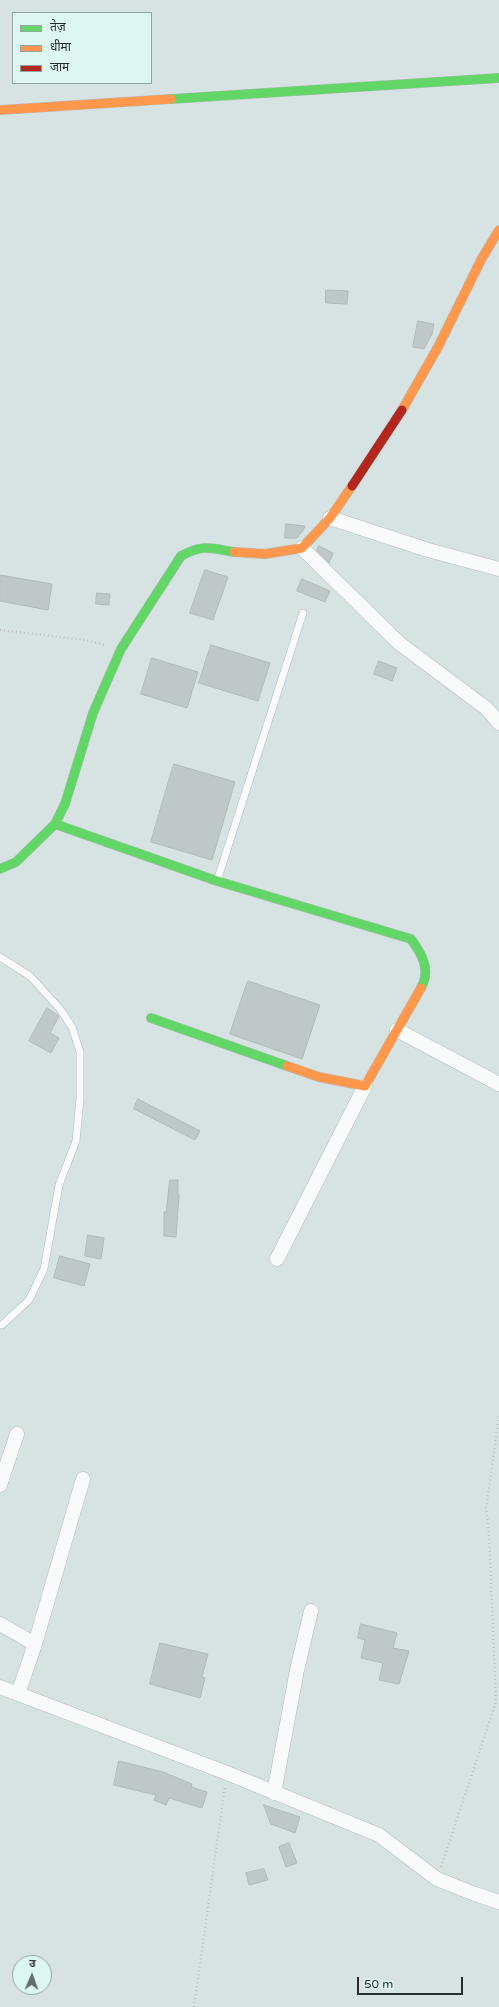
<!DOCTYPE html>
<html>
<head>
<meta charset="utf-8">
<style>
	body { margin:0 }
	#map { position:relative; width:499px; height:2007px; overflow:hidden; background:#d7e3e2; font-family:"Varela Round","Noto Sans Devanagari",sans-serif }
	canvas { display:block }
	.legend { position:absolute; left:12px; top:12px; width:140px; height:72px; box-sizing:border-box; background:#def6f2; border:1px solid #94a6a3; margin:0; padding:5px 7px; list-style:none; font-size:12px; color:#252e2c }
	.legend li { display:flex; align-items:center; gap:8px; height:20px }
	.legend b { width:20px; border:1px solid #94a6a3 }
	.north { position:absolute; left:12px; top:1955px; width:40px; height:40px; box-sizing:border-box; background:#def6f2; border:1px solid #94a6a3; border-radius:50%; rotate:2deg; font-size:11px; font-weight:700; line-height:16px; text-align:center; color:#252e2c }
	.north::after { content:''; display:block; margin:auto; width:14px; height:18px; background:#636d6c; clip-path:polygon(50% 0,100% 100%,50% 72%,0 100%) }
	.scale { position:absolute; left:357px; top:1977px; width:106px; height:18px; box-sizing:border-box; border:2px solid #252e2c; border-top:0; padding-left:5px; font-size:12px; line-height:14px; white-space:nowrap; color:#252e2c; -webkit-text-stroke:3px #def6f2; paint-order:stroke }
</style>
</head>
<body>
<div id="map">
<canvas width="499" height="2007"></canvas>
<ul class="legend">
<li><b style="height:5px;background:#63d668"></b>तेज़</li>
<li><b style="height:5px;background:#ff974d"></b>धीमा</li>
<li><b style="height:5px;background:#b3261e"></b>जाम</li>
</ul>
<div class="north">उ</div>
<div class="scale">50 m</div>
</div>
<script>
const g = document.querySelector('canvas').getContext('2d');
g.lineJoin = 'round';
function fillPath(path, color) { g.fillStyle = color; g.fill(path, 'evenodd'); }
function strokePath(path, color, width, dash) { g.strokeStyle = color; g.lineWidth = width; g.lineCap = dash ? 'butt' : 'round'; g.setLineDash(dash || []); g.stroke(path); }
const building = new Path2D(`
	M326,290L348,291L347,304L326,303Z
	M418,321L434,324L432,334L424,349L413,347Z
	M286,524L305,526L304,529L297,538H285Z
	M319,546L333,553L329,563L317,551Z
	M205,570L228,577L213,620L190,613Z
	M0,575L52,584L48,610L0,601Z
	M302,579L330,591L325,602L297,591Z
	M97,593L110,594L109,605L96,604Z
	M211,645L270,663L258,701L199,683Z
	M152,658L198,672L187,708L141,694Z
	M379,661L397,668L392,681L374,674Z
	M174,764L235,782L212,860L151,842Z
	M248,981L320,1005L302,1059L230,1034Z
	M47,1008L59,1016L50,1033L59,1038L51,1053L29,1041Z
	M138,1099L200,1131L195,1140L134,1109Z
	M170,1180H178V1195H179L176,1237L164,1236V1212H166Z
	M88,1235L104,1238L101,1259L85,1256Z
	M60,1256L90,1264L84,1286L54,1278Z
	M361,1624L397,1633L393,1648L409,1651L399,1684L379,1680L383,1663L361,1658L365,1640L358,1638Z
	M160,1643L208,1654L202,1677L205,1678L200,1698L150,1684Z
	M119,1761L163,1772L192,1784L191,1787L207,1792L202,1808L169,1798L166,1805L154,1800L156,1795L114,1785Z
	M264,1805L300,1817L295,1833L271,1824Z
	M289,1843L297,1863L286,1867L279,1847Z
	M264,1869L268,1880L249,1885L246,1873Z`);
const path = new Path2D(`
	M0,630L86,640L105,645
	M441,1867L496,1702L489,1533L486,1509L499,1416
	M194,2007L225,1786`);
const lane = new Path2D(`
	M217,881L303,613
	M0,957L30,976L60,1009L72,1027L80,1052V1099L76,1141L59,1185L44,1269L29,1300L2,1325`);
const street = new Path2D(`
	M330,518L428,550L499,569
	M302,548L399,643L486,708L499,723
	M397,1030L499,1084
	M277,1259L365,1086
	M0,1485L17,1434
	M0,1624L35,1644L83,1479
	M0,1687L227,1773L379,1835L437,1879L475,1894L499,1902
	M18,1694L35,1644
	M274,1793L297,1670L311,1611`);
const fast = new Path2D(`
	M171,99L499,78
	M55,824L217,881L411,939C422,954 431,970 421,988
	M0,869L16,862L55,824L65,804L93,713L121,649L181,556C203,544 210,548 234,552
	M151,1018L287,1066`);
const slow = new Path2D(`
	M0,110L171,99
	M402,410L438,347L482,258L499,230
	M234,552L265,554L302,548L330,518L352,486
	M287,1066L319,1077L365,1086L421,988`);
const jam = new Path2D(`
	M352,486L402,410`);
fillPath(building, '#bec8c6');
strokePath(building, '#b0bab8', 1);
strokePath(lane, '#b3bcbb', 8);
strokePath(street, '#b3bcbb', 15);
strokePath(fast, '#b3bcbb', 10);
strokePath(slow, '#b3bcbb', 10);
strokePath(jam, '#b3bcbb', 10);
strokePath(path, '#bdc1c1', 2.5, [1, 3]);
strokePath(lane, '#f9fbfb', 7);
strokePath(street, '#f9fbfb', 14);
strokePath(fast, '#63d668', 9);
strokePath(slow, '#ff974d', 9);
strokePath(jam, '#b3261e', 9);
</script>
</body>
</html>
